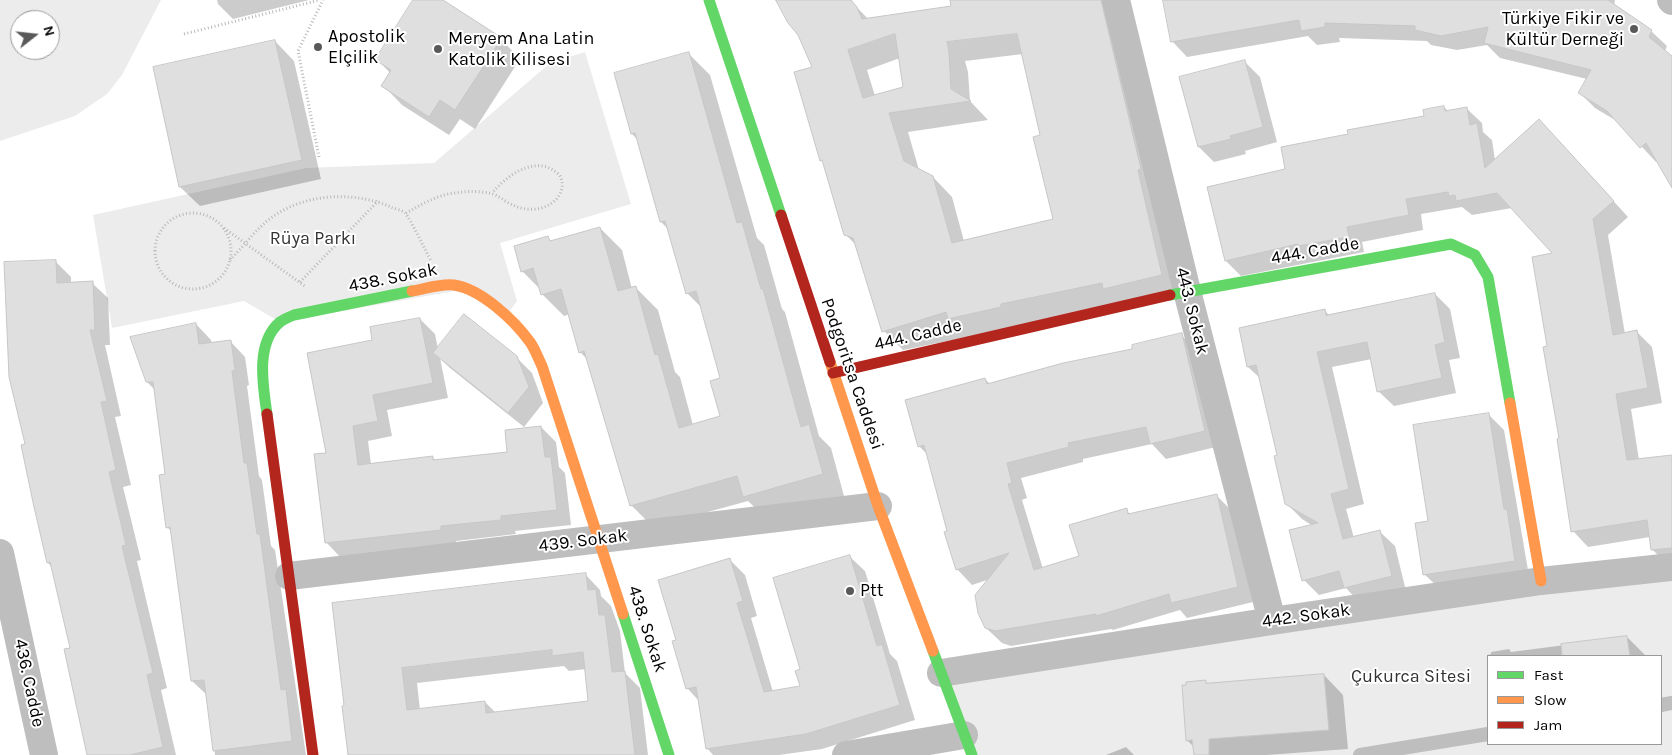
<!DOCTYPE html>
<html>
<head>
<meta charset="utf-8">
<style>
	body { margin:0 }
	#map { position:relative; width:1672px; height:755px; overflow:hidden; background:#fff; font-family:Karla,sans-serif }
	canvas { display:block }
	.legend { position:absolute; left:1487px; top:655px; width:175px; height:90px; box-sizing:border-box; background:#fff; border:1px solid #999; margin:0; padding:6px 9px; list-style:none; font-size:15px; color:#000 }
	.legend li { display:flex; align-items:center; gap:10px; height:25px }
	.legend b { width:25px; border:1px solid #999 }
	.north { position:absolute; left:10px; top:10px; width:50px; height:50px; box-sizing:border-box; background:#fff; border:1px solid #999; border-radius:50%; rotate:74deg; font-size:14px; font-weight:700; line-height:20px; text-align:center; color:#000 }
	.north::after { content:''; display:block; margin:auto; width:18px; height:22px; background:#595959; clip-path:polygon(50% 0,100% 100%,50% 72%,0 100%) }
</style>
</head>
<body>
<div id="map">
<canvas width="1672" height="755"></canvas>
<ul class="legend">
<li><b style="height:6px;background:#63d668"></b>Fast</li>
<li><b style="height:6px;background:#ff974d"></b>Slow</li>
<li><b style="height:6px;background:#b3261e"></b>Jam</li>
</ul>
<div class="north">N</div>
</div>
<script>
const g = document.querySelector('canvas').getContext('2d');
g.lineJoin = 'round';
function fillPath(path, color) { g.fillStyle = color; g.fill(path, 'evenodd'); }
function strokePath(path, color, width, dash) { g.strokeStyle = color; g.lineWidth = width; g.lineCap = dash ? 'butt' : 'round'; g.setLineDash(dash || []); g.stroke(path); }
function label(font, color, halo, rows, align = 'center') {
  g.font = font + ' Karla,sans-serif'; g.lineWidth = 4; g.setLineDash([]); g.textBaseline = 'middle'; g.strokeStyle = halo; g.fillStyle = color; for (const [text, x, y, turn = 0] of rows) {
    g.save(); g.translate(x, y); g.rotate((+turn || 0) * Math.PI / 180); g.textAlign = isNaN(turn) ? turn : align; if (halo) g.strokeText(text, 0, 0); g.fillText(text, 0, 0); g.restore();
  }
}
const green = new Path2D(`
	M0,0H161L122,75L107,94L75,116L0,141ZM20,20H50V50H20Z
	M585,52L631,204L500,243L517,301L506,316L466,289L280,322L244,301L112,328L93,215L306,168L434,163L550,63Z
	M1672,567V755H972L941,673ZM1488,656H1661V744H1488Z`);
const shadow = new Path2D(`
	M217,0H309L233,19L218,4Z
	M415,0H441L501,39L520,59L475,129L460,119L449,135L402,105L383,85L390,73L377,59Z
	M779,0H850L869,20L952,7L951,0H1115L1181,294L903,350L884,331L857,246L845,234L825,164L821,160L814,68L799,35ZM1023,54L1041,136L1054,220L964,241L952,197L933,177L919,170L908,132L988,120L970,101L968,72L965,61ZM900,58L904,88L875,96L867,70Z
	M1165,0H1615L1614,5L1651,31L1667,46L1665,51L1672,58V186L1658,161L1656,162L1620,123L1595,108L1580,93L1587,79L1500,58L1487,45L1457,50L1431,45L1427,41L1339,38L1340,42L1317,45L1308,36L1187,57L1172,41Z
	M275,41L294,61L321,179L200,206L180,187Z
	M688,53L710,75L757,238L764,245L782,309L785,312L819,436L831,448L844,496L766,518L748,501L653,527L631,505L588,360L580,352L570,314L564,316L542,294L540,289L522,271L548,238L552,242L600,228L622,250L632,289L636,288L658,310L675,372L680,377L693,425L722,417L721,379L702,308L687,293L669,230L661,222L638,140L632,134L615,74Z
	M1245,62L1260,77L1277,142L1245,151L1246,154L1214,162L1199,147Z
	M1444,107L1448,111L1466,108L1482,123L1483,132L1492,140L1495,160L1554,136L1628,217L1608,235L1625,334L1637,332L1652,347L1662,403L1631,409L1639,460L1672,456V564L1667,565L1652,549L1650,537L1588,547L1573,531L1549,347L1554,254L1512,208L1472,215L1462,207L1421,214L1423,230L1362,242L1364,252L1241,276L1226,261L1209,188L1286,170L1349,135L1425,117Z
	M55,261L71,277V283H92L108,298L110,345H105L121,416L115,417L131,485L123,487L141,560L137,561L167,688L161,690L176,755H90L71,649L52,567L48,563L26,445Z
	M1435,294L1450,309L1460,358L1449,360L1456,393L1394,406L1378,391L1372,359L1332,367L1364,504L1346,509L1354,538L1379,531L1395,546L1406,591L1360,603L1346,588L1319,595L1304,580L1313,526L1302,519L1286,503L1278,456L1261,379L1248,367L1325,311L1330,316Z
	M420,319L435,334L438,349L516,357L532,373L543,403L524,427L450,368L440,358L448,398L387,410L392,436L368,441L371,464L432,457L436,461L509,453L541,427L556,442L559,467L565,473L571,525L515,531L516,534L456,541V545L341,558L326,542L327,454L374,341Z
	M196,324L211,340L212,344L230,341L245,357L249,385L247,386L259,476L262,480L271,546L275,550L306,755H215L207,695L192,681L172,532L167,527L166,475L155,390L147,382Z
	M1181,335L1197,350L1220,446L1166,459L1152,444L1083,459V462L1021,478L1027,498L1022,500L1043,569L1080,557L1126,510L1131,515L1216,495L1232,511L1253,602L1187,618L1180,610L1113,630L1111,629L1011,646L1002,643L986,628L990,579L972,585L957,569L928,455L919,446L985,379L990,384L1134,350Z
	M1489,415L1504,430L1529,576L1440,589L1424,574Z
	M849,556L865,571L890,654L897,661L915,720L822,749L779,755H713L707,748L699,701L688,689L673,642L678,641L729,559L745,575L757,616L751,618L773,692L802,688V670Z
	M585,574L600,590L601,596L611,606L620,631L625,673L640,688L648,755H350L334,604ZM564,666L569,671L586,669L590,702L496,713L485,702L420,710L417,683Z
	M1627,637L1646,656H1488V665L1487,655L1491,654V652L1509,649L1511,652Z
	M1324,675L1343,695L1348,749L1267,755H1195L1194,747L1187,740L1205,682L1208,684Z
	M1126,747L1134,755H1106Z`);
const building = new Path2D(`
	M413,0H443L502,38L455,110L440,100L429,117L381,86L391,70L375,60Z
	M776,0H851L857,7L862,19L951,6L950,0H1101L1141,169L1138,170L1162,275L1103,289L1102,283L1001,304V307L948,319L946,312L882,332L853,238L844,235L822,160L820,161L794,72L812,67L798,35L788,23ZM895,34L903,87L863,98L848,50ZM1017,34L1040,135L1033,137L1053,219L952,243L933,176L904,161L889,113L971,101L951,89L949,52L947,42Z
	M1163,0H1608L1652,30L1649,37L1672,56V188L1646,143L1640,148L1607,111L1578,93L1591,70L1484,43L1488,27L1441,36L1415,30V26L1325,23V27L1301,31L1299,20L1171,42Z
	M275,40L302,160L179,187L153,67Z
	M689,52L737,223L742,222L761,289H763L801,427L809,424L823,474L743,497L737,476L630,506L584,351L579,353L561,289L541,295L533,268L521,272L514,246L548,236L550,241L600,227L618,291L636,286L655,355L658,354L679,428L720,416L710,381L720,378L696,291L686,294L665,221L660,222L635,133L631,134L614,73Z
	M1245,60L1263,127L1230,136L1231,139L1198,147L1179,77Z
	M1444,106L1445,111L1467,107L1470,125L1477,123L1485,168L1539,119L1614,201L1593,219L1613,335L1637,330L1648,388L1616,394L1627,460L1672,455V548L1651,550L1647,520L1571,532L1557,439L1559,438L1543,347L1547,346L1532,257L1552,253L1497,193L1456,201L1455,195L1449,196L1448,192L1406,199L1409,215L1347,227L1349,237L1298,246V244L1225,261L1207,187L1285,169L1281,147L1348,134L1347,130L1424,116L1423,110Z
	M56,260L57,283L93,281L95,330H90L107,401L101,402L116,470L109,472L126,545L122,546L153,673L147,675L163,747L130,755H87L64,649L70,648L50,562L47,563L34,507L21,445L25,444L9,377L4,262Z
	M1435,293L1445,342L1435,345L1442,378L1377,392L1367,342L1317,352L1349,489L1331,494L1343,539L1380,530L1392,576L1344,588L1339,571L1302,581L1289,530L1318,523L1285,504L1274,456L1277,455L1256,365L1247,367L1239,328L1325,309L1326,315Z
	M464,314L517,356L529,387L508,413L433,353Z
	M420,318L433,383L373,395L378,421L353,426L358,465L433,456V460L507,452L505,430L541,426L545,457H551L557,510L501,516V520L441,526V530L325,543L314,454L326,453L307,353L372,340L370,327Z
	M196,323L199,344L231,340L235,370L232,371L244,463H247L257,534H260L281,690L286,689L292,741L213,751L204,680L191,681L170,527L166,528L159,475L165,474L153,382H146L130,337Z
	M1182,333L1205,431L1150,444L1146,427L1068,443L1069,447L1007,463L1012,483L1008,484L1034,570L1079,556L1069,525L1127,508L1128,514L1217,494L1238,587L1171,603L1169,594L1096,616V614L995,631L985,628L978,613L975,595L1009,553L956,570L944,532L947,531L924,445L918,447L905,400L985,378L987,384L1063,363L1132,349V345Z
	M1489,413L1504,509H1507L1515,561L1423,575L1415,523L1428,521L1413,425Z
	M850,555L877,646L882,644L900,705L806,734L706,749L696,687L686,689L672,641L676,640L658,580L730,558L743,601L737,603L764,692L800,686L795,671L800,669L773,578Z
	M586,573L588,590L596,589L599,615H605L612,672L625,671L635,755H348L342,706L344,705L332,603ZM552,650V656L583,652L588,701L486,713L485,701L407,710L402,668Z
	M1627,636L1630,656H1562L1561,644Z
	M1324,674L1329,730L1209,739V755H1194L1192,740L1186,741L1182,685H1186V682L1206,680V683Z`);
const path = new Path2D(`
	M184,34L320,0
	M319,157L298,51L323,0
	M406,213C421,205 436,195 455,193C466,191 478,191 489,193C497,194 505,202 513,205C529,213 551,210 560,194C563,188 563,182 560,176C557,172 552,169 547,167C526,161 505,178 492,193
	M155 251a38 38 0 1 1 76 0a38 38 0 1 1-76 0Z
	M224,228L306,287
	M230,260C245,245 260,223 280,212C313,193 356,192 391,207C395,209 402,210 405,213C410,218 426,252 431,261
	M300,282L378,201`);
const lane = new Path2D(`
	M1661,705L1672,703
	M1360,755L1488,734`);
const street = new Path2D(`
	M1116,0L1187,291L1272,621
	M1671,0L1672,1
	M0,553L44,755
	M289,576L878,506
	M941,673L1272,621L1541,581L1672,567
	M846,755L964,735`);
const fast = new Path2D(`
	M709,0L781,215
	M1170,295L1451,244L1475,255L1488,277L1510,403
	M267,414C263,386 255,343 280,322C284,319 289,317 294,315L412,291
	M623,614L669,755
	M933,651L972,755`);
const slow = new Path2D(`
	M412,291C425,289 441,283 454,285C481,289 514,320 530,342C535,349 538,358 542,366L623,614
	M830,362L878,506L933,651
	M1510,403L1541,581`);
const jam = new Path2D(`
	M781,215L830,362
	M833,373L1170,295
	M267,414L313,755`);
const markers = [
	[1634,29,5,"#595959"],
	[318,47,5,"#595959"],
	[438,49,5,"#595959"],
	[850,591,5,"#595959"]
];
const poiNames = [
	["Türkiye Fikir ve",1624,19,"right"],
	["Kültür Derneği",1624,40,"right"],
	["Apostolik",328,37],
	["Elçilik",328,58],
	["Meryem Ana Latin",448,39],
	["Katolik Kilisesi",448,60],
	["Ptt",860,591]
];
const parkNames = [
	["Rüya Parkı",313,239],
	["Çukurca Sitesi",1411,677]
];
const streetNames = [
	["444. Cadde",1315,251,-10],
	["438. Sokak",393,278,-11],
	["443. Sokak",1192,311,76],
	["444. Cadde",918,335,-13],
	["Podgoritsa Caddesi",852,374,71],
	["439. Sokak",583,541,-7],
	["442. Sokak",1306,616,-8],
	["438. Sokak",647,629,72],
	["436. Cadde",29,683,78]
];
fillPath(green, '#ececec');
fillPath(shadow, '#0003');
fillPath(building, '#dfdfdf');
strokePath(building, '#c7c7c7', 1);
strokePath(path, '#b9b9b9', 3, [1, 2.5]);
strokePath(lane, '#bebebe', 14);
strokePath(street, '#bebebe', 28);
strokePath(fast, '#63d668', 11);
strokePath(slow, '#ff974d', 11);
strokePath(jam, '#b3261e', 11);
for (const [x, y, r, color] of markers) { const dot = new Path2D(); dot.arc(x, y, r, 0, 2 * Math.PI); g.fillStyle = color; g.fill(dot); strokePath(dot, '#fff', 2); }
label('18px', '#000', '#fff', poiNames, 'left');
label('18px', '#333', '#fff', parkNames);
label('18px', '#000', '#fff', streetNames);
</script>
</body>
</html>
